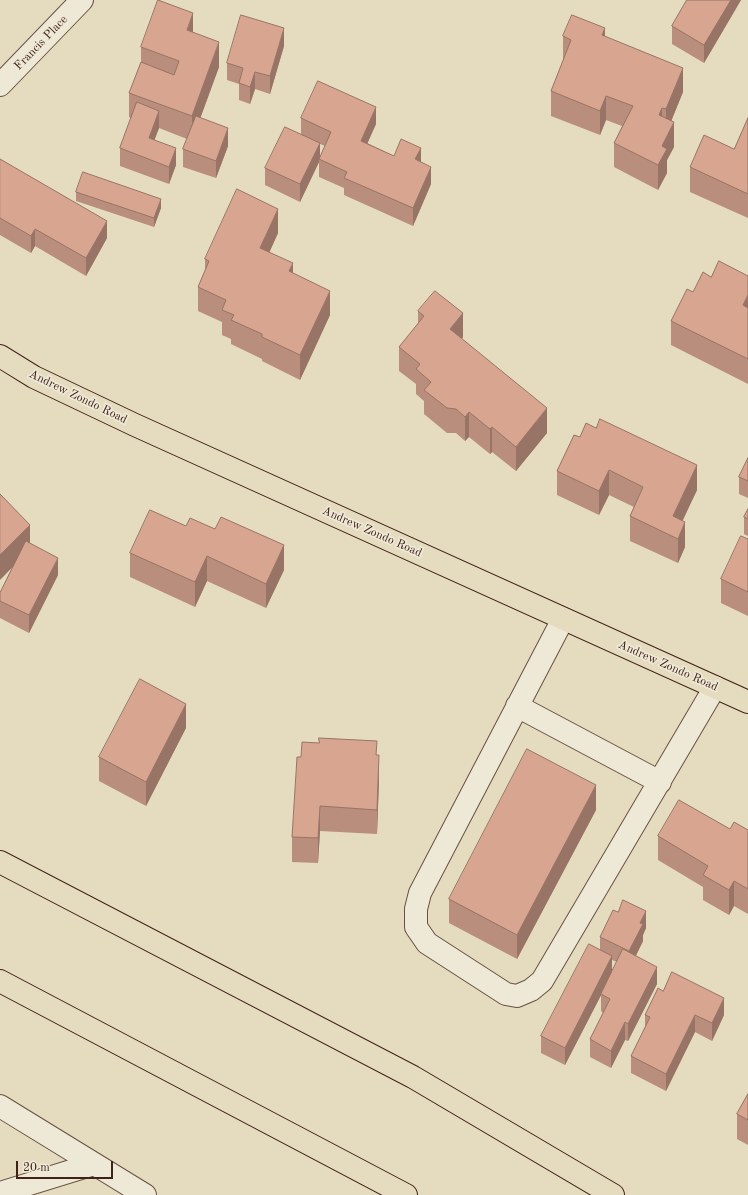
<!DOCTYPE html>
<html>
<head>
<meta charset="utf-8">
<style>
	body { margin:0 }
	#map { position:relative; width:748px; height:1195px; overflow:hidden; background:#e5dcc0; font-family:"Old Standard TT",serif }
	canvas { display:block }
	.scale { position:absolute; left:16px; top:1161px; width:97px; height:18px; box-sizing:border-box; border:2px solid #402318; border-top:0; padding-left:5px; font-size:12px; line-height:14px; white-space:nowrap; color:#402318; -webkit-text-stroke:3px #eee8d6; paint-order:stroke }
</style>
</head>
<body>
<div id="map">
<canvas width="748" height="1195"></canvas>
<div class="scale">20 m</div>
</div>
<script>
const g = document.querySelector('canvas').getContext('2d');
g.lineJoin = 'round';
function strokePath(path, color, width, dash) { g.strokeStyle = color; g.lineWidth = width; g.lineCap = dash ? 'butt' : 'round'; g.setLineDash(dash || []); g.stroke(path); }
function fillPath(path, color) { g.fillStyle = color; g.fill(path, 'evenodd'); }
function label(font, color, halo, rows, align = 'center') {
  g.font = font + ' "Old Standard TT",serif'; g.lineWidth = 3.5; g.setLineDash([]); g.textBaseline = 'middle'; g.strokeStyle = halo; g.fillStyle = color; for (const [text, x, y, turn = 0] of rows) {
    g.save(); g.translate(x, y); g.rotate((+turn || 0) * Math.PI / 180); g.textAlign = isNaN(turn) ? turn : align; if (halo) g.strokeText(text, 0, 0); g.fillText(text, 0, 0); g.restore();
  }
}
const minor = new Path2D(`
	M0,85L82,0
	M563,619L420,893L416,909V927L427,943L506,994L517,996L531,990L542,981L715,687
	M517,706L660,782
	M0,1106L145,1195
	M0,1193L94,1164`);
const major = new Path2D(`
	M0,356L34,377L135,425L748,702`);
const highway = new Path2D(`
	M0,862L413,1077L613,1195
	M0,981L406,1195`);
const wall = new Path2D(`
	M687,0H741L704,63L672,44V26Z
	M193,32L219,67L200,118L228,146L216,178L183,167V149L187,139L159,128L154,140L176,165L169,184L120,166V148L131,118L129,117V93L141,63V47Z
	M563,36H605L683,92L671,121L674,147L667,160V173L658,190L614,167V143L622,126L606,120L600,135L551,116V91L563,61Z
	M284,46L270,94L255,89L250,104L239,100V84L227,80V63Z
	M301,118L376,124L367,143L394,156L421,162L431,184L413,226L344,195V188L319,177V162L300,202L265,185V168L301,134ZM320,144L325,146L320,158Z
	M748,118V218L690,192V167L734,149Z
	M0,159L107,238L86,276L35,246L31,253L0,235Z
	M76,192L161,208L154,227L76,201Z
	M278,233L269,253L293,273L330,315L300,380L262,361V359L231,344V339L222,335V322L198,311V287L205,270V259Z
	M748,276V384L671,345V321L693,292L711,277Z
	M418,311L463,337L462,339L547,433L516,471L492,452L490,454L469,437L465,441L456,433H447L424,414V401L416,394V384L399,371V347L418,324Z
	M574,435L697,490L682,521L685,547L678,563L630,541V516L634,507L609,495L599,515L557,495V471Z
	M748,458V498L739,494V477Z
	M748,509V536L744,534V517Z
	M186,526L284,570L266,608L207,581L195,607L130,577V553Z
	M748,539V616L721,603V579Z
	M30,544L58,575L29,633L0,618V593L13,566L0,580Z
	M186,728L146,806L99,781V757Z
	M377,755L379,780L377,834L320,831L318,863L292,862V837L301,757Z
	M596,810L517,959L449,923V899Z
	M730,829L748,830V914L734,906L729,915L703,900V887L658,860V836Z
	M646,928L643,935V941L636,956L657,984L628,1041L625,1040L611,1068L590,1057V1039L603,1013L601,1011V995L565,1065L541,1053V1036L600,950V937ZM612,960L617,962L612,972Z
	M645,1015H724L712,1041L695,1032L666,1091L631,1073V1056L645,1028Z
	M748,1094V1145L737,1139V1114Z`);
const shadedWall = new Path2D(`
	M731,0H741L704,63V45Z
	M193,13V38L187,30Z
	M284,28V46L270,94V76Z
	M605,28V53L602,35Z
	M219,42V67L192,141V116Z
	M683,68V92L666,134V109Z
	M255,72V89L250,104V87Z
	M606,96V120L600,135V111Z
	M376,107V124L361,158V141Z
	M662,108V132L659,115Z
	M159,111V128L149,155V138Z
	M674,122V147L667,160V173L658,190V165L662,146Z
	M228,128V146L216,178V161Z
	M320,143V160L319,159V162L300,202V184Z
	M176,148V165L169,184V167Z
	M421,148V165L415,159Z
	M431,167V184L413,226V208Z
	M161,199V208L154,227V218Z
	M278,209V233L260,273V248Z
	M107,221V238L86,276V258Z
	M35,229V246L31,253V236Z
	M293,263V288L289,271Z
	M330,291V315L300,380V355Z
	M748,295V319L743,305Z
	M463,313V337L450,354V329Z
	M547,408V433L516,471V447Z
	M469,412V437L465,441V417Z
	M492,427V452L490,454V429Z
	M697,465V490L675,537L673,516Z
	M609,470V495L599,515V491Z
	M685,522V547L678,563V539Z
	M30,525V549L0,580V555Z
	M284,545V570L266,608V584Z
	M207,556V581L195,607V582Z
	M58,558V575L29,633V615Z
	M186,704V728L146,806V782Z
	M379,755V780L377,834V810Z
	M596,785V810L517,959V935Z
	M320,806V831L318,863V838Z
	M734,881V906L729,915V890Z
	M646,911V928L643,935V941L629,969V951L640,923Z
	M612,956V974L565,1065V1048Z
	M657,967V984L628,1041V1024Z
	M724,998V1015L712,1041V1023Z
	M695,1015V1032L666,1091V1074Z
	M625,1022V1040L611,1068V1051Z`);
const building = new Path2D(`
	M158,0L193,13L187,30L219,42L192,116L129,93L141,62L174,75L179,61L141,47Z
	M687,0H731L704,45L672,26Z
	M241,15L284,28L270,76L255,72L250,87L239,83L243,68L227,63Z
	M572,15L605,28L602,35L683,68L666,109L662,108L659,115L674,122L662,146L667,149L658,165L614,143L633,106L606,96L600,111L551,91L571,40L563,36Z
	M318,81L376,107L361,141L394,156L401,139L421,148L415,159L431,167L413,208L344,178L347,172L319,159L331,132L301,118Z
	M137,102L159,111L149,138L176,148L169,167L120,148Z
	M196,116L228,128L216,161L183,149Z
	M748,118V194L690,167L704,135L734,149Z
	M285,127L320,143L300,184L265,168Z
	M0,159L107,221L86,258L35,229L31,236L0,218Z
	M83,172L161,199L154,218L76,192Z
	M237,189L278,209L260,248L293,263L289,271L330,291L300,355L262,337V334L231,320L234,315L222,310L226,300L198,287L209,261L205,259Z
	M719,261L748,276V295L743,305L748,308V359L671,321L687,289L693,292L703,272L711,277Z
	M435,291L463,313L450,329L547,408L516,447L492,427L490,429L469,412L465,417L456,409L447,408L424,390L431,382L416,369L420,364L399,347L424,316L418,311Z
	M600,419L697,465L673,516L685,522L678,539L630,516L643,487L609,470L599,491L557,471L574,435L580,437L586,423L596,428Z
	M748,458V481L739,477Z
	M0,494L30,525L0,555Z
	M748,509V519L744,517Z
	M150,510L186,526L190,518L215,529L221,517L284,545L266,584L207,556L195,582L130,553Z
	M741,536L748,539V592L721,579Z
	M26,541L58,558L29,615L0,601V593Z
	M140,679L186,704L146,782L99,757Z
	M319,738L377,741L376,755H379L377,810L320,806L318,838L292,837L297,757H301L302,742L319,743Z
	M527,749L596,785L517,935L449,899Z
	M679,800L730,829L734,822L748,830V889L734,881L729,890L703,875L708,866L658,836Z
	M623,900L646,911L640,923L643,924L629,951L600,937L613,910L618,912Z
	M589,944L612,956L565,1048L541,1036Z
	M623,949L657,967L628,1024L625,1022L611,1051L590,1039L610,999L601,994Z
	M672,972L724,998L712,1023L695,1015L666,1074L631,1056L650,1017L645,1015L658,988L663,991Z
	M748,1094V1120L737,1114Z`);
const streetNames = [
	["Francis Place",41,43,-46],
	["Andrew Zondo Road",78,397,26],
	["Andrew Zondo Road",372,532,24],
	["Andrew Zondo Road",668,666,24]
];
strokePath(minor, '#695142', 24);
strokePath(major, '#402318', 24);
strokePath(highway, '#402318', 24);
strokePath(minor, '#eee8d6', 22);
strokePath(major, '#e5dcc0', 22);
strokePath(highway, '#e5dcc0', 22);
fillPath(wall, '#ba8e7c');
fillPath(shadedWall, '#977465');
fillPath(building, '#d8a590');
strokePath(building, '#977465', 1);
label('12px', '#402318', '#eee8d6', streetNames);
</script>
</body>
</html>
